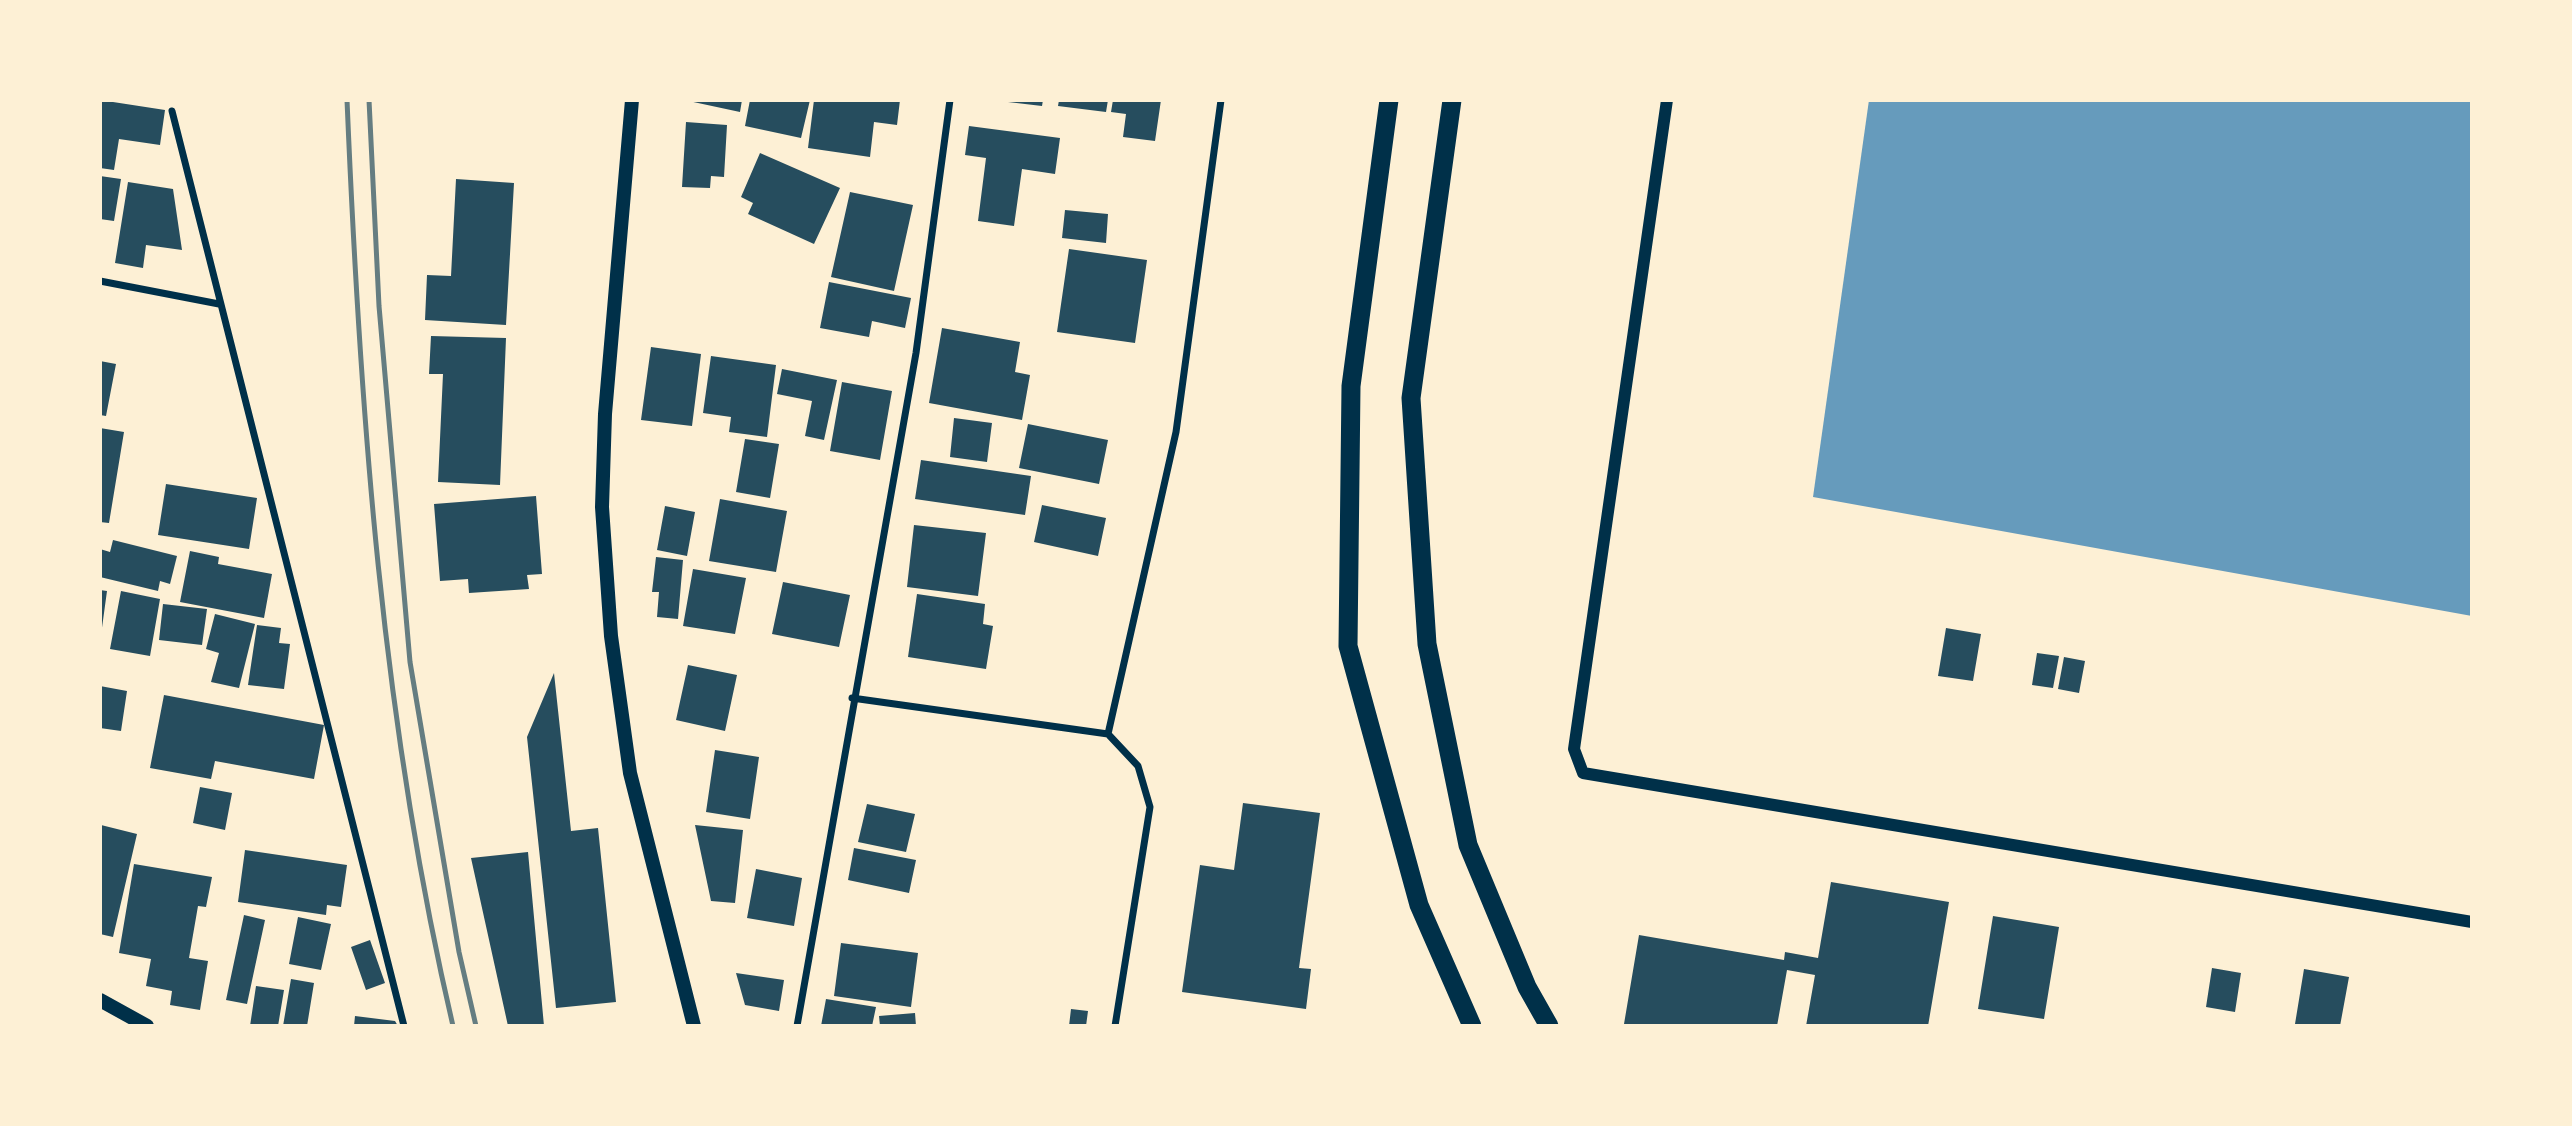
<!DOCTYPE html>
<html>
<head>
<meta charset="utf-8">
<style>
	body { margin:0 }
	#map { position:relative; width:2572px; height:1126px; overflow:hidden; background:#fdf0d5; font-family:Overpass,sans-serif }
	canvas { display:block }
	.frame { position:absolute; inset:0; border:102px solid #fdf0d5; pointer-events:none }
</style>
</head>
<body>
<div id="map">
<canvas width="2572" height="1126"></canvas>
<div class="frame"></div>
</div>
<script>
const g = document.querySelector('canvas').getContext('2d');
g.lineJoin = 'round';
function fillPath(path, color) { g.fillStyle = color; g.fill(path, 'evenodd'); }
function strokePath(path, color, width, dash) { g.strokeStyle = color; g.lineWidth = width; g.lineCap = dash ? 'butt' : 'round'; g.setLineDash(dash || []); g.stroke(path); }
const water = new Path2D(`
	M1869,100H2472V616L1813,497Z`);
const building = new Path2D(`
	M100,100L165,110L160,145L119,139L114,170L100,168Z
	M684,100H742L740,112Z
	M750,100H810L801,138L745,126Z
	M814,100H900L897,125L874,122L870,157L808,148Z
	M991,100H1043L1042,106Z
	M1059,100H1108L1106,112L1058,106Z
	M1113,100H1161L1155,141L1123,137L1126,114L1111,112Z
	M686,122L727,125L724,177L711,176L710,188L682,187Z
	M969,126L1060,138L1055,174L1022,169L1014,226L978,221L986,158L965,155Z
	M760,153L840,188L814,244L748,214L753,203L741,197Z
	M100,176L121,179L114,221L100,219Z
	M456,179L514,183L506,325L425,320L427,275L451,276Z
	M128,182L173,189L182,250L146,245L143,268L115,263Z
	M850,192L913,205L894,291L831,277Z
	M1065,210L1108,214L1106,243L1062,238Z
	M1069,249L1147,260L1135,343L1057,332Z
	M829,282L911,298L905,328L872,321L869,337L820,328Z
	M942,328L1020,342L1015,372L1030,375L1022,420L929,403Z
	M431,336L506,338L500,485L438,482L443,374H429Z
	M651,347L701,354L692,426L641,420Z
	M711,356L776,365L767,437L729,432L731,417L703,413Z
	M100,361L116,364L106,416L100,415Z
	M782,369L837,380L824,440L805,436L812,401L777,394Z
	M842,382L892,391L880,460L830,451Z
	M954,418L992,423L987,462L950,457Z
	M1028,424L1108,440L1099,484L1019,468Z
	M100,428L124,432L109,523L100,522Z
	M745,439L779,444L770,498L736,492Z
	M921,460L1031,476L1025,515L915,499Z
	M166,484L257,498L249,549L158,535Z
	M536,496L542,574L527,575L529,589L469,593L468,579L440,581L434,504Z
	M720,499L787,511L776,572L709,561Z
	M1042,505L1106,518L1098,556L1034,542Z
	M665,506L695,512L687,556L657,550Z
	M914,525L986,533L978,596L907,587Z
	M113,540L177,556L170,584L160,581L158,591L100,577V549L110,552Z
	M190,551L219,557L218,564L272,574L264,618L180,602Z
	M656,557L683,560L678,619L657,617L659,592H652Z
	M693,569L746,578L735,634L683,626Z
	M783,582L850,595L839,647L772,634Z
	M100,590L107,591L101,635H100Z
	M121,591L160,599L150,656L110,649Z
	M917,594L985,604L983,624L993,626L986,669L908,657Z
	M163,604L207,609L202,645L159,640Z
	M215,614L255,624L239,688L211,682L219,653L206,649Z
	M257,625L281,628L279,643L290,644L284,689L248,685Z
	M1946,628L1981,634L1973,681L1938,676Z
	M2037,653L2059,656L2053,688L2032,685Z
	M2064,657L2085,661L2079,693L2058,689Z
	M688,665L737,675L725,731L676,720Z
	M554,673L571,831L598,828L616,1002L556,1008L527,737Z
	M100,686L127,691L121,731L100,728Z
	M164,695L324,725L314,779L215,761L211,779L150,768Z
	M715,750L759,757L750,819L706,812Z
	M200,787L232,793L225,830L193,823Z
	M1243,803L1320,813L1299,968L1311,969L1306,1009L1182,992L1200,865L1234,870Z
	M867,804L915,814L906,852L858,842Z
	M101,825L137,834L113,937L100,934Z
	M695,825L743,830L735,903L711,901Z
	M854,848L916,860L909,893L848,880Z
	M245,850L347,865L341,907L327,905L326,915L238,902Z
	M528,852L544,1026H508L471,858Z
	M134,864L212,877L206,907L198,906L189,958L208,961L200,1010L170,1005L172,991L146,986L151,959L119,953Z
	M756,869L802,878L794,926L747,918Z
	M1831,882L1949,902L1928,1026H1806L1815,975L1787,970L1777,1026L1624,1024L1639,935L1784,960L1785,952L1818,958Z
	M244,915L265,920L247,1004L226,1000Z
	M1993,916L2059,927L2044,1019L1978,1009Z
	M298,917L331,924L321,970L289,964Z
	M370,940L385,983L366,990L351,947Z
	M841,943L918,953L911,1007L834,996Z
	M2212,968L2241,973L2235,1012L2206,1007Z
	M2304,969L2349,977L2340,1026L2295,1024Z
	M736,973L784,980L779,1011L745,1005Z
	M291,979L314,983L307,1026H283Z
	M256,986L284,990L278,1026H250Z
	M826,999L876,1007L872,1026H821Z
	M1071,1009L1088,1011L1086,1026H1069Z
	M915,1013L916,1026H880L879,1016Z
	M355,1016L395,1021L398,1026H354Z`);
const minor = new Path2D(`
	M172,111L404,1026
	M100,281L219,304
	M852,698L1108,734L1138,766L1150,807L1115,1026
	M1108,734L1176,432L1221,100
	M797,1026L916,353L950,100`);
const tertiary = new Path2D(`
	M1667,100L1574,749L1583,773L2472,922`);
const secondary = new Path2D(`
	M632,100L605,414L602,507L611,636L630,773L694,1026
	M100,1000L147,1026`);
const trunk = new Path2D(`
	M1389,100L1351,386L1348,646L1419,905L1472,1026
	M1452,100L1411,398L1427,644L1468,845L1527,987L1549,1026`);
const rail = new Path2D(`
	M347,100C360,410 382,723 453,1026
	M369,100L379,306L410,662L459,952L476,1026`);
fillPath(water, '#669bbc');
fillPath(building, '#264d5e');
strokePath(minor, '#003049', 7);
strokePath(tertiary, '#003049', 12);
strokePath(secondary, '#003049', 14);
strokePath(trunk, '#003049', 19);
strokePath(rail, '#657d81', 5);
</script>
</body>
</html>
